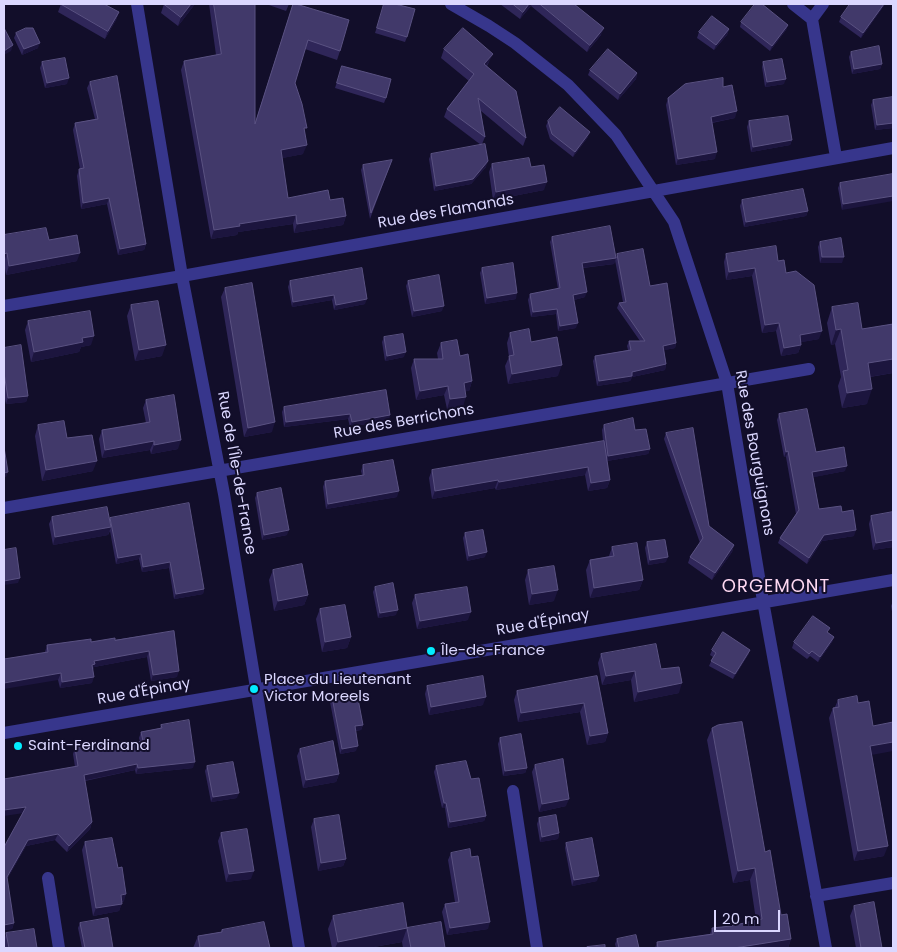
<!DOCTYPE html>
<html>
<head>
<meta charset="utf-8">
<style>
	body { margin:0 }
	#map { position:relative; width:897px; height:952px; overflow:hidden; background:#120e2a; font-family:Poppins,sans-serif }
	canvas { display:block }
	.frame { position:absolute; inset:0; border:5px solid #dbd7ff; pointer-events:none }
	.scale { position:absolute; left:714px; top:910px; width:66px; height:22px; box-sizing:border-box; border:2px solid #dbd7ff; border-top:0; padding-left:6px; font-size:15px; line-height:18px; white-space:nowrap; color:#dbd7ff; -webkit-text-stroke:4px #120e2a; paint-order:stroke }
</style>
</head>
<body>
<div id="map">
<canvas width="897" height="952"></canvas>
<div class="frame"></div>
<div class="scale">20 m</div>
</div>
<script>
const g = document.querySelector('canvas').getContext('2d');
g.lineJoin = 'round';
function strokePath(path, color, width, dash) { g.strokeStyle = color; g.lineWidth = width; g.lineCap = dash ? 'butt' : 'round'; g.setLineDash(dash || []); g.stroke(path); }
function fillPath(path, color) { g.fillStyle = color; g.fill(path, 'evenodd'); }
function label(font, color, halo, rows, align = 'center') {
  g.font = font + ' Poppins,sans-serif'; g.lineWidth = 4; g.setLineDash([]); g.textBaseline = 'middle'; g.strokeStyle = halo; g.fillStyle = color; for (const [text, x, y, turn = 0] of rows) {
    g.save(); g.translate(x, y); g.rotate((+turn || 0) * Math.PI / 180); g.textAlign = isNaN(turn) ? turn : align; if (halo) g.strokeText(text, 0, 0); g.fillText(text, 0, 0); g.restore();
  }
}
const minor = new Path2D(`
	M137,4L182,276L224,494L299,948
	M451,4L489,26L515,43L568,85L616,135L674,222L727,383L763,601L826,948
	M793,4L812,19
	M823,4L812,19L836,157
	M4,306L182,276L893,148
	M4,508L809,369
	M4,733L893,580
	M513,791L537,948
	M48,878L59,948
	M816,896L893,883`);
const wall = new Path2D(`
	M61,4L119,12L116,20L105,39L58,12Z
	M164,4H195L178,26L161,13Z
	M209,4H255V123L293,4L340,51L337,60L305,49L295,83L305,133L303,154L282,158L288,198L330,200L346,216L343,225L294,233L293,224L238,232L237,235L211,239L181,70L184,61L216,55Z
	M266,4H289L286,11Z
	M384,4L407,37L405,42L375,33Z
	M500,4H574L601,35L587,52L531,6L520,19Z
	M850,4H885L861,38L839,22L841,17Z
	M741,22L788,25L786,30L770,51L740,27Z
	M729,29L727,35L714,50L697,38L699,32Z
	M16,33L38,48L22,55L14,38Z
	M444,49L489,62L487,66L526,138L523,146L481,111L485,137L482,144L486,167L471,184L434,191L429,159L431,154L481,145L444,117L447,109L469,81L441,58Z
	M851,52L882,64L880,69L852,74L849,57Z
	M42,62L67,84L45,88L40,68Z
	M763,62L784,84L765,87L762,67Z
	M342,66L386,98L384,103L335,88Z
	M590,70L637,73L636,79L618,100L588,75Z
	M90,82L146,244L144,250L118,255L107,204L81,209L77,176L79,169H80L73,130L75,123L95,119L87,88Z
	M723,87L735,118L712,123L715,159L676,165L666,105L668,98Z
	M893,97V128L875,130L871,105L873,100Z
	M548,121L588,137L573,157L550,139L546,126Z
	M749,121L792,140L790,145L751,152L747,127Z
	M392,160L370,219L361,170L363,165Z
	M492,164L531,167L544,190L493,200L489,172Z
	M893,174L842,210L838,188L840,183Z
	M742,200L808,211L806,216L744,227L740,206Z
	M4,235L49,240L77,261L6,275L4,262Z
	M552,237L616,257L617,254L650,286L676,343L675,348L664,350L666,364L665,370L632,377L630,381L597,386L593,361L595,356L628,350L627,346L629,341H640L617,308L619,303L623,302L615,260L614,264L583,268L585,297L574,300L576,328L558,331L556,314L531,317L528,300L530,294L558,289L550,242Z
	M820,242L842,263H820L818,247Z
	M726,254L778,261L786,273L819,339L801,342V345L798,353L781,356L776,331L762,333L752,276L726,280L724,262Z
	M482,268L516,299L485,304L480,273Z
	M290,281L365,304L334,310L332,300L292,307L288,287Z
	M408,281L442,311L412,317L406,286Z
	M225,288L272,432L244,437L221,297Z
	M131,305L162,356L135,361L127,316Z
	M832,307L862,329L893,324V373L870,377L867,404L842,408L838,386L841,377L835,344L831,345L827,323Z
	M28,321L91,345L81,347L79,352L31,362L25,330Z
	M510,333L531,342L558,376L508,384L505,366L509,357L507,343Z
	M384,337L404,357L385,361L382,342Z
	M441,343L460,356L472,381L469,391H465L463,406L447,409L444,395L416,400L411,368L414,359H438L437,353Z
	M4,348L28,396L26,402L6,404L4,394Z
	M386,390L389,420L350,427L348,419L284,427L282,412L284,407Z
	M146,400L178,449L151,454L150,450L102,458L99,439L102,430L146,423L143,408Z
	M779,414L816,452L845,471L813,477L819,509L842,512L854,536L822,541L807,564L778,543L780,538L796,514L786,457H784L777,420Z
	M38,425L67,438L93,471L42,481L35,436Z
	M604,425L635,430L650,449L648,454L607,461L610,480L607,488L588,491L585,475L496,490L495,488L432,499L429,478L432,470L603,441L602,430Z
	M666,433L709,526L734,545L732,552L712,580L688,563L690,557L700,543L664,439Z
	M363,465L397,497L326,509L323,487L325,481L362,475L361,471Z
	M257,493L287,535L262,540L255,498Z
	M893,512V547L873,550L869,524L871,516Z
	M52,517L110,519V518L204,589L203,594L174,599L169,568L142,572L139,559L116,564L110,531L108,535L53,545L49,524Z
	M465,533L485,557L467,561L463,538Z
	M647,542L666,562L648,565L645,548Z
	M612,547L643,580L639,590L590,598L586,570L590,560L609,556Z
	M273,570L308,595L304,605L274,611L269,580Z
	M528,570L554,601L529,605L525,580Z
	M375,587L396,615L378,618L373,592Z
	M415,595L468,620L417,629L412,603Z
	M893,601V617L891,606Z
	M320,609L351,637L347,648L322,652L316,619Z
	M174,631L177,677L151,681L147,657L94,667L93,670L92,683L60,688L58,680L45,652L47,645L115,640Z
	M828,633L834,637L832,642L818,662L810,656L807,659L792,648L794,642Z
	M712,650H750L748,655L733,679L709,666L713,657L710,655Z
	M601,654L661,669L679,693L634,702L631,680L602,685L598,663Z
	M597,676L608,733L605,742L587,745L580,712L518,722L514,700L517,691Z
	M427,686L483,705L429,715L425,694Z
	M332,697L349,701L363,725L361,730L355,731L356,751L340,754L330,702Z
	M838,700L858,703L872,755L884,856L854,861L829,718L833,708L835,707Z
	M161,725L193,768L136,774L135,770L85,781L92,822L90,829L67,852L55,840L26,846L7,879L14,923L12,929L4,930V847L75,767L73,754L75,748L110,747L140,742L139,738L141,732L160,728Z
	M712,728L765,852L781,915L791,939L788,948H655L657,942L710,934L712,928L731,926L756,920L750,880L733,883L707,740Z
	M500,738L527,768L525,773L503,776L498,744Z
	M300,749L339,774L336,782L303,788L297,756Z
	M535,765L566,806L539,812L532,772Z
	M207,766L237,798L211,802L205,771Z
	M436,766L486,816L484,821L448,828L445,808H442L434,772Z
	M539,818L559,833L558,839L540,842L537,824Z
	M314,819L346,859L343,866L318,871L311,827Z
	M221,833L251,879L226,882L218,841Z
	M85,842L124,901L122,902L119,911L93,916L82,850Z
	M566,843L597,881L572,886L565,848Z
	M451,853L471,857L488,929L447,935L442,912L445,904L455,902L448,860Z
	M854,906L882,948H856L850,916Z
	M333,916L407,928L445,948H403L402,942L368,948H332L328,929Z
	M80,923L113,948H82L78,928Z
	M222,930L270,948H193L198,936L221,932Z
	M6,933L37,948H5L4,941Z
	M617,939L639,948H616L615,944Z`);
const shadedWall = new Path2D(`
	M191,4H195L178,26L181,17Z
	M529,4H532L531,6L520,19L523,12Z
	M884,4H885L884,6L861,38L863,33Z
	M119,12L116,20L105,39L108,31Z
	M788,25L786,30L770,51L772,46Z
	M604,28L601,35L587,52L590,45Z
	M729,29L727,35L714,50L716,45Z
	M40,43L38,48L22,55L24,49Z
	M13,45L11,51L4,55V51Z
	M493,54L489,62L481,72L484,64Z
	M882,64L880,69L852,74L854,69Z
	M637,73L636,79L618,100L620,94Z
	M69,78L67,84L45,88L47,83Z
	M786,79L784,84L765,87L767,82Z
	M737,111L735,118L709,123L711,117Z
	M893,123V128L875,130L877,125Z
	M590,132L588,137L573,157L575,152Z
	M792,140L790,145L751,152L753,147Z
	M307,145L303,154L278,159L281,150Z
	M717,152L715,159L676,165L678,159Z
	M488,161L486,167L471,184L434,191L436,186Z
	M547,182L544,190L493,200L496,192Z
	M893,196V201L842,210L843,204Z
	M109,198L107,204L81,209L83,203Z
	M808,211L806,216L744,227L746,222Z
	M296,215L293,224L238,232L237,235L211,239L214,230L239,224Z
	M346,216L343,225L294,233L297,224Z
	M146,244L144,250L118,255L120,249Z
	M7,253L4,262V254Z
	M80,253L77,261L6,275L9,266Z
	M822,257H844L842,263H820Z
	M616,258L614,264L580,268L582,263Z
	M755,268L752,276L726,280L729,272Z
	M587,292L585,297L571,301L573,295Z
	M517,293L516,299L485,304L487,298Z
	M334,295L332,300L292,307L293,302Z
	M367,299L365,304L334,310L336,305Z
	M444,306L442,311L412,317L414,311Z
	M557,309L556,314L531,317L533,312Z
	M578,323L576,328L558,331L560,326Z
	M779,323L776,331L762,333L765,325Z
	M841,329L835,344L831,345L836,330Z
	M822,331L819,339L797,343L800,335Z
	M94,336L91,345L81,347L79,352L31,362L34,352L82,338Z
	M676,343L675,348L661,351L663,346Z
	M166,345L162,356L135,361L139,350Z
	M801,345L798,353L781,356L784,348Z
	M406,352L404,357L385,361L387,356Z
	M893,359V373L862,378L868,363Z
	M666,364L665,370L632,377L630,381L597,386L599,381L632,372Z
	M562,365L558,376L508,384L512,374Z
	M472,381L469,391L460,392L464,383Z
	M448,386L444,395L416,400L420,391Z
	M872,389L867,404L842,408L847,393Z
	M28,396L26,402L6,404L8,398Z
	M466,397L463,406L447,409L450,399Z
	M350,414L348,419L284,427L286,422Z
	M390,415L389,420L350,427L352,422Z
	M275,422L272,432L244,437L248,428Z
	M181,440L178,449L151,454L154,445Z
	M154,441L150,450L102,458L105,450Z
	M650,449L648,454L607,461L608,456Z
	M788,451L786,457H784L786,452Z
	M97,461L93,471L42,481L46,470Z
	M847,466L845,471L810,478L812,472Z
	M588,467L585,475L496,490L499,482Z
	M8,472L6,477H4V473Z
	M498,480L495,488L432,499L435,491Z
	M610,480L607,488L588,491L591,483Z
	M399,491L397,497L326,509L328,504Z
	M111,527L108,535L53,545L55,537Z
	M289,530L287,535L262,540L264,535Z
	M856,530L854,536L822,541L807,564L809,558L824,535Z
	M893,540V547L873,550L876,543Z
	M734,545L732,552L712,580L715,573Z
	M487,552L485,557L467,561L469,556Z
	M141,554L139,559L116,564L118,558Z
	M668,557L666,562L648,565L650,560Z
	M170,562L169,568L142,572L143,567Z
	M20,578L18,583L4,585V581Z
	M643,580L639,590L590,598L594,588Z
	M204,589L203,594L174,599L176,594Z
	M558,590L554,601L529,605L532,594Z
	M308,595L304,605L274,611L278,601Z
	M398,610L396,615L378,618L380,613Z
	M471,612L468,620L417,629L420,621Z
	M351,637L347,648L322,652L325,642Z
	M834,637L832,642L818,662L820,657Z
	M750,650L748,655L733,679L735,674Z
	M149,651L147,657L94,667L93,670L92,665L94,661Z
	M179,671L177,677L151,681L153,675Z
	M635,671L631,680L602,685L606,676Z
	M61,673L58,680L4,689V683Z
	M94,677L92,683L60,688L62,682Z
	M682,683L679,693L634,702L638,692Z
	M486,697L483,705L429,715L431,707Z
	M584,703L580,712L518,722L521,713Z
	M363,725L361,730L353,731L355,726Z
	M608,733L605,742L587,745L590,736Z
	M893,742V751L866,756L870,746Z
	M358,746L356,751L340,754L342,749Z
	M195,762L193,768L136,774L138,768Z
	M137,764L135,770L82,781L84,775Z
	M527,768L525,773L503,776L505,771Z
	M339,774L336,782L303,788L306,780Z
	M239,793L237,798L211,802L213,797Z
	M569,799L566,806L539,812L542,804Z
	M444,803H446L445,808H442Z
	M26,807L24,813L4,816V810Z
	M486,816L484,821L448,828L450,822Z
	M92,822L90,829L67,852L69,846Z
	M559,833L558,839L540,842L542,837Z
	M58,834L55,840L26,846L5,883L7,877L28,840Z
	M888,846L884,856L854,861L858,851Z
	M346,859L343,866L318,871L321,863Z
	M755,868L750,880L733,883L738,871Z
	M254,871L251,879L226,882L229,874Z
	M599,876L597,881L572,886L574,880Z
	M126,894L124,901L118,902L121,895Z
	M122,904L119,911L93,916L96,908Z
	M490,922L488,929L447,935L450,928Z
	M14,923L12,929L4,930V925Z
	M407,928L402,942L368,948H335L338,942Z
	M791,939L788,948H734Z`);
const building = new Path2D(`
	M61,4H104L119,12L108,31Z
	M164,4H191L181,17Z
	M214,4H255V124L293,4H296L349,20L340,51L308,40L295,83L302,104L307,128H304L307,145L281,150L288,198L328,190L330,200L343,198L346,216L297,224L296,215L239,224L240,226L214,230L184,61L221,54Z
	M384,4H395L415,9L407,37L377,28Z
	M513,4H529L523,12Z
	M540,4H574L604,28L590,45Z
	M755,4H762L788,25L772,46L741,22Z
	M850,4H884L863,33L841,17Z
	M712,16L729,29L716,45L699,32Z
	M4,28L13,45L4,51Z
	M26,28H33L40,43L24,49L16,33Z
	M463,28L493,54L484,64L516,91L526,138L478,98L485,137L447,109L474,74L444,49Z
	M879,46L882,64L854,69L851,52Z
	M608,49L637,73L620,94L590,70Z
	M65,58L69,78L47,83L42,62Z
	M782,59L786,79L767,82L763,62Z
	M342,66L391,79L386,98L337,83Z
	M117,76L146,244L120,249L109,198L83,203L79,169L84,168L75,123L98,119L90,82Z
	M723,78V87L732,85L737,111L711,117L717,152L678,159L668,98L685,84Z
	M893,97V123L877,125L873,100Z
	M560,107L590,132L575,152L552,134L548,121Z
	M788,116L792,140L753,147L749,121Z
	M485,144L488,161L473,179L436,186L431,154Z
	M529,158L531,167L544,165L547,182L496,192L492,164Z
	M392,160L371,213L363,165Z
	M893,174V196L843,204L840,183Z
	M803,189L808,211L746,222L742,200Z
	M610,226L616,258L582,263L587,292L573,295L578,323L560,326L557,309L533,312L530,294L560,288L552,237Z
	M46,228L49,240L77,235L80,253L9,266L7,253L4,254V235Z
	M841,238L844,257H822L820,242Z
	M776,246L778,261L784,260L786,273L796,271L814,285L822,331L800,335L801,345L784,348L779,323L765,325L755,268L729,272L726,254Z
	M643,249L650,286L667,283L676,343L663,346L666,364L632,372V376L599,381L595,356L631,350L629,341H645L619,303L626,302L617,254Z
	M513,263L517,293L487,298L482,268Z
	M362,268L367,299L336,305L334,295L293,302L290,281Z
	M439,275L444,306L414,311L408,281Z
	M252,283L275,422L248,428L225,288Z
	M158,301L166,345L139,350L131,305Z
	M858,303L862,329L893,324V359L868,363L872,389L847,393L843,371L848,370L841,329L836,330L832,307Z
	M90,311L94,336L82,338L83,342L34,352L28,321Z
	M529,329L531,342L557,337L562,365L512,374L509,356L514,355L510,333Z
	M403,334L406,352L387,356L384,337Z
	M457,340L460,356L468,354L472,381L464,383L466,397L450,399L448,386L420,391L414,359H443L441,343Z
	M21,345L28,396L8,398L4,373V348Z
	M386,390L390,415L352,422L350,414L286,422L284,407Z
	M174,395L181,440L154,445V441L105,450L102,430L150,422L146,400Z
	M807,409L816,452L844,447L847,466L812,472L819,509L841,506L842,512L853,510L856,530L824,535L809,558L780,538L799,510L788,451L786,452L779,414Z
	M633,418L635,430L646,429L650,449L608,456L604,425Z
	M64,421L67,438L92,435L97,461L46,470L38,425Z
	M693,428L709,526L734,545L715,573L690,557L703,538L666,433Z
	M604,441L610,480L591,483L588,467L499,482L498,480L435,491L432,470Z
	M4,447L8,472L4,473Z
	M393,460L399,491L328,504L325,481L364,475L363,465Z
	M281,488L289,530L264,535L257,493Z
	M189,503L204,589L176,594L170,562L143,567L141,554L118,558L110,518Z
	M107,507L111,527L55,537L52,517Z
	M893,512V540L876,543L871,516Z
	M483,530L487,552L469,556L465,533Z
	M665,540L668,557L650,560L647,542Z
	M637,543L643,580L594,588L590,560L614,556L612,547Z
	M16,548L20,578L4,581V550Z
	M302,564L308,595L278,601L273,570Z
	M554,566L558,590L532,594L528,570Z
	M393,583L398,610L380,613L375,587Z
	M467,587L471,612L420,621L415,595Z
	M345,605L351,637L325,642L320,609Z
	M813,616L830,628L827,632L834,637L820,657L812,651L809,654L794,642Z
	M174,631L179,671L153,675L149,651L94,661L95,664L92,665L94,677L62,682L61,673L4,683V659L48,652L47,645L91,639V642L115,638V640Z
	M723,632L750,650L735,674L711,661L716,653L712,650Z
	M656,644L661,669L679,667L682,683L638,692L635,671L606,676L601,654Z
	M483,676L486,697L431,707L427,686Z
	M597,676L608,733L590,736L584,703L521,713L517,691Z
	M348,694L349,701L358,699L363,725L355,726L358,746L342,749L332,697Z
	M857,696L858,703L869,701L873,726L893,722V742L870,746L888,846L858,851L833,708L839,707L838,700Z
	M189,720L195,762L138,768L137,764L84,775L92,822L69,846L58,834L28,840L7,877L14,923L4,925V847L26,807L4,810V779L78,766L75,748L109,742L110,747L143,741L141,732L162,728L161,725Z
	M742,722L765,852L770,850L781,915L787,914L791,939L734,948H658L657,942L713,934L712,928L731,926L762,919L755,868L738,871L712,728L718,725Z
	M521,734L527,768L505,771L500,738Z
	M333,741L339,774L306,780L300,749Z
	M563,759L569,799L542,804L535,765Z
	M466,761L471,779L479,778L486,816L450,822L446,803H444L436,766Z
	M233,762L239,793L213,797L207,766Z
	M339,815L346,859L321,863L314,819Z
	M556,815L559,833L542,837L539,818Z
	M247,829L254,871L229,874L221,833Z
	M112,838L118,868L122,867L126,894L121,895L122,904L96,908L85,842Z
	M592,838L599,876L574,880L566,843Z
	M470,849L471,857L478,856L490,922L450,928L445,904L459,902L451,853Z
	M874,902L882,948H861L854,906Z
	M403,903L407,928L338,942L333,916Z
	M108,918L113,948H85L80,923Z
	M264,922L270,948H200L198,936L222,932V930Z
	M441,922L445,948H411L407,928Z
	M34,929L37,948H9L6,933Z
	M636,935L639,948H619L617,939Z
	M605,945V948H587V947Z`);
const markers = [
	[431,651,5,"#03ecff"],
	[254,689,5,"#03ecff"],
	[18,746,5,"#03ecff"]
];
const streetNames = [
	["Rue des Flamands",446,212,-10],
	["Rue des Berrichons",404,422,-10],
	["Rue des Bourguignons",754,453,80],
	["Rue de l'Île-de-France",236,473,80],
	["Rue d'Épinay",543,623,-10],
	["Rue d'Épinay",144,692,-10]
];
const poiNames = [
	["Île-de-France",441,651],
	["Place du Lieutenant",264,680],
	["Victor Moreels",264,697],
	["Saint-Ferdinand",28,746]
];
const quarterNames = [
	["ORGEMONT",776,587]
];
strokePath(minor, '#37368c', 12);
fillPath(wall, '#2f2659');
fillPath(shadedWall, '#1c153e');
fillPath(building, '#41396a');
strokePath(building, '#5a5282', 1);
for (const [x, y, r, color] of markers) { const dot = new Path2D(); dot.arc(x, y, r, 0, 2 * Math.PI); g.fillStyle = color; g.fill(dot); strokePath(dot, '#120e2a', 2); }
label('15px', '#dbd7ff', '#120e2a', streetNames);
label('15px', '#dbd7ff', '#120e2a', poiNames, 'left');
g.letterSpacing = '1px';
label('18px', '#ffd9f2', '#120e2a', quarterNames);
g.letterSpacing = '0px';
</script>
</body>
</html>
